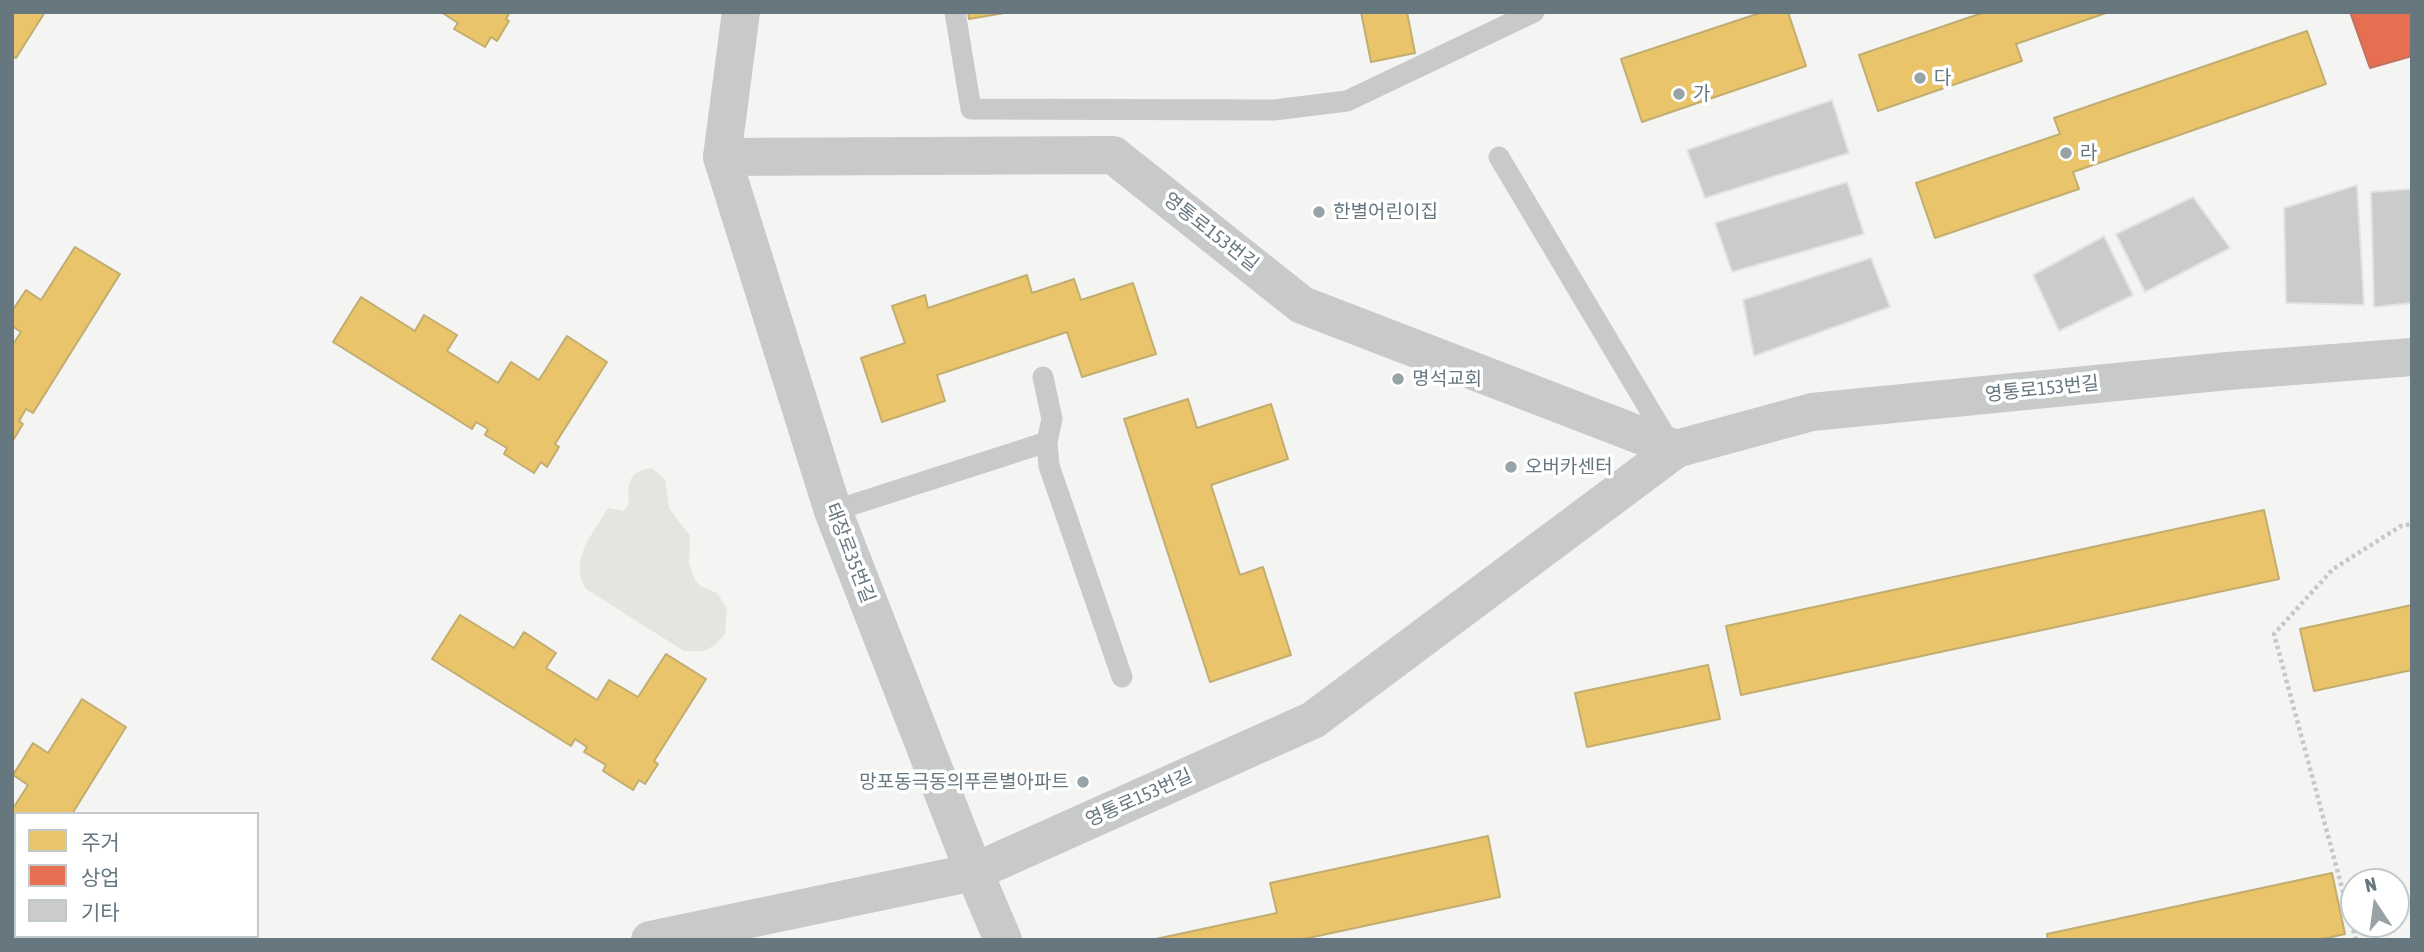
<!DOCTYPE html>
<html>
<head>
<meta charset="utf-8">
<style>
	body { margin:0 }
	#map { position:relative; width:2424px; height:952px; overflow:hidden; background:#f4f4f3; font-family:"Asap Condensed","Noto Sans KR",sans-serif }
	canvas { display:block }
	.frame { position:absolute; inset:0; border:14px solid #667780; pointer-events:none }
	.legend { position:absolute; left:14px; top:812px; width:245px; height:126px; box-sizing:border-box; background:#fff; border:2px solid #c2c9cc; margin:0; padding:9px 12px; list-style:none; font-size:21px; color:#667780 }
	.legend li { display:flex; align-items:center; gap:14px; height:35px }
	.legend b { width:35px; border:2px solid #c2c9cc }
	.north { position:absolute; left:2340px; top:868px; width:70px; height:70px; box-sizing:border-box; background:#fff; border:2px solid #c2c9cc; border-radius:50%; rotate:347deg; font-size:19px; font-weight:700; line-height:28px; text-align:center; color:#667780 }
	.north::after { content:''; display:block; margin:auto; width:24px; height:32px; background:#98a3a8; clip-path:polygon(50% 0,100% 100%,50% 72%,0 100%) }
</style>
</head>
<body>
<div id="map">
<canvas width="2424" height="952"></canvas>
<div class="frame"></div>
<ul class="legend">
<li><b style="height:19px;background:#e9c46a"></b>주거</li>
<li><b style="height:19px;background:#e76f51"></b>상업</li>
<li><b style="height:19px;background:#cacccc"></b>기타</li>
</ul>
<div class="north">N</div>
</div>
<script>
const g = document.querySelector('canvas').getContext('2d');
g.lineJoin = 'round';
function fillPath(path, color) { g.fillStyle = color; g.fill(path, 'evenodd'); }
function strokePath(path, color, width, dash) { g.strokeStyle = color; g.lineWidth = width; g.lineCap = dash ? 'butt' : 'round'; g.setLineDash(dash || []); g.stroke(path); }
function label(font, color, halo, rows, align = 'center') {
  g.font = font + ' "Asap Condensed","Noto Sans KR",sans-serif'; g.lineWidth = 7; g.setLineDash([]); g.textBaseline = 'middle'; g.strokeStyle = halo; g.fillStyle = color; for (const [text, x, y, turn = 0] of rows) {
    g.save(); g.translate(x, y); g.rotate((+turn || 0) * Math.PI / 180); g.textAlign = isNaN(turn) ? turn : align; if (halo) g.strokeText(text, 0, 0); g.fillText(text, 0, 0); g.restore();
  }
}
const green = new Path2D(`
	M652,468L665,480L669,508L690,536L689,564L695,580L700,586L717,593L727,608L725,634L715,645L704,651H684L586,589C568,560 593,534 608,508L623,511L629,505C627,484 628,471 652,468Z`);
const homes = new Path2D(`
	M12,12H45L16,58L12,56Z
	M441,12H510L506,19L509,21L497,41L491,37L485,47L454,29L458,23Z
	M968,12H1010L969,19Z
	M1361,12H1407L1415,53L1371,62Z
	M1763,12H1788L1806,66L1642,122L1621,59Z
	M1985,12H2109L2016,44L2022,61L1878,111L1859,55Z
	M2307,31L2326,84L2073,172L2079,189L1935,238L1916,183L2060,134L2054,118Z
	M75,247L120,274L33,413L26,409L19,421L23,424L12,442V346L21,332L12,326V311L26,290L41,300Z
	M1027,275L1032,293L1074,279L1081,300L1133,283L1156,354L1082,377L1067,332L937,375L945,401L882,422L861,358L905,343L892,306L925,295L928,308Z
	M361,297L415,331L424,315L457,335L447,351L498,383L511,362L539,380L567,336L607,362L555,444L559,447L547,467L541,462L534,473L504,454L507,448L485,435L488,429L476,422L472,429L333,342Z
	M1188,399L1197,428L1271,404L1288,459L1211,485L1240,575L1263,567L1291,655L1210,682L1124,419Z
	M2264,510L2279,579L1741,695L1726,626Z
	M2412,605V670L2314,691L2300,629Z
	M460,615L514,648L524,632L556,653L546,668L597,700L609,680L638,697L666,654L706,679L654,761L658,764L645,784L639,780L633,790L603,771L606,765L584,752L587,747L575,739L571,746L432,659Z
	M1708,665L1720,719L1587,747L1575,693Z
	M82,699L126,727L72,814H16V913L12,918V810L28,785L13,775L33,743L48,753Z
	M1488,836L1500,897L1299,940H1151L1277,913L1270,883Z
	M2332,873L2345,934L2318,940H2048L2047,934Z`);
const shops = new Path2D(`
	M2350,12H2412V56L2370,68Z`);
const building = new Path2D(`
	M1832,100L1849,153L1705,198L1687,150Z
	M1847,182L1864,234L1732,272L1715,223Z
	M2357,185L2364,305L2286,303L2284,208Z
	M2412,189V303L2374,307L2371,192Z
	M2193,197L2230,248L2145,292L2116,234Z
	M2104,236L2133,295L2059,331L2033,275Z
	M1871,258L1890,307L1754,356L1743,300Z`);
const path = new Path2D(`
	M2356,940L2274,634L2333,569L2401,526L2412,524`);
const lane = new Path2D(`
	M955,12L971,109L1274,110L1347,101L1534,12
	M1499,157L1670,444
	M1043,377L1052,419L1047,442L1049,466L1122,677
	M833,511L1047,442`);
const street = new Path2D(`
	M741,12L722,157L833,511L974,872L1003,940
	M722,157L1113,155L1302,305L1676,449
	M650,940L974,872L1313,720L1676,449L1812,412L2228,371L2412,357`);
const markers = [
	[1920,78,7,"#98a3a8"],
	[1679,94,7,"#98a3a8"],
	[2066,153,7,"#98a3a8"],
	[1319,212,7,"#98a3a8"],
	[1398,379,7,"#98a3a8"],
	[1511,467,7,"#98a3a8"],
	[1083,782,7,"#98a3a8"]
];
const poiNames = [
	["다",1934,78],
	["가",1693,94],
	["라",2080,153],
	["한별어린이집",1333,212],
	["명석교회",1412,379],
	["오버카센터",1525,467],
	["망포동극동의푸른별아파트",1069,782,"right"]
];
const streetNames = [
	["영통로153번길",1211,232,38],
	["영통로153번길",2042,389,-6],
	["태장로35번길",850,553,69],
	["영통로153번길",1139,798,-24]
];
fillPath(green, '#e3e6e0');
fillPath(homes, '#e9c46a');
strokePath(homes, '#c2ad71', 2);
fillPath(shops, '#e76f51');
strokePath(shops, '#c0715f', 2);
fillPath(building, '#cacccc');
strokePath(building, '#e3e3e2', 2);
strokePath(path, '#c6c7c8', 4.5, [3.5, 3.5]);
strokePath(lane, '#c8caca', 21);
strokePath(street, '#c8caca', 38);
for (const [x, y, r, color] of markers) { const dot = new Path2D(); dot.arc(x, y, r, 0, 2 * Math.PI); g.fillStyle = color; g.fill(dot); strokePath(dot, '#fff', 2.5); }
label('19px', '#667780', '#fff', poiNames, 'left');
label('19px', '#667780', '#fff', streetNames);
</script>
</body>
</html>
